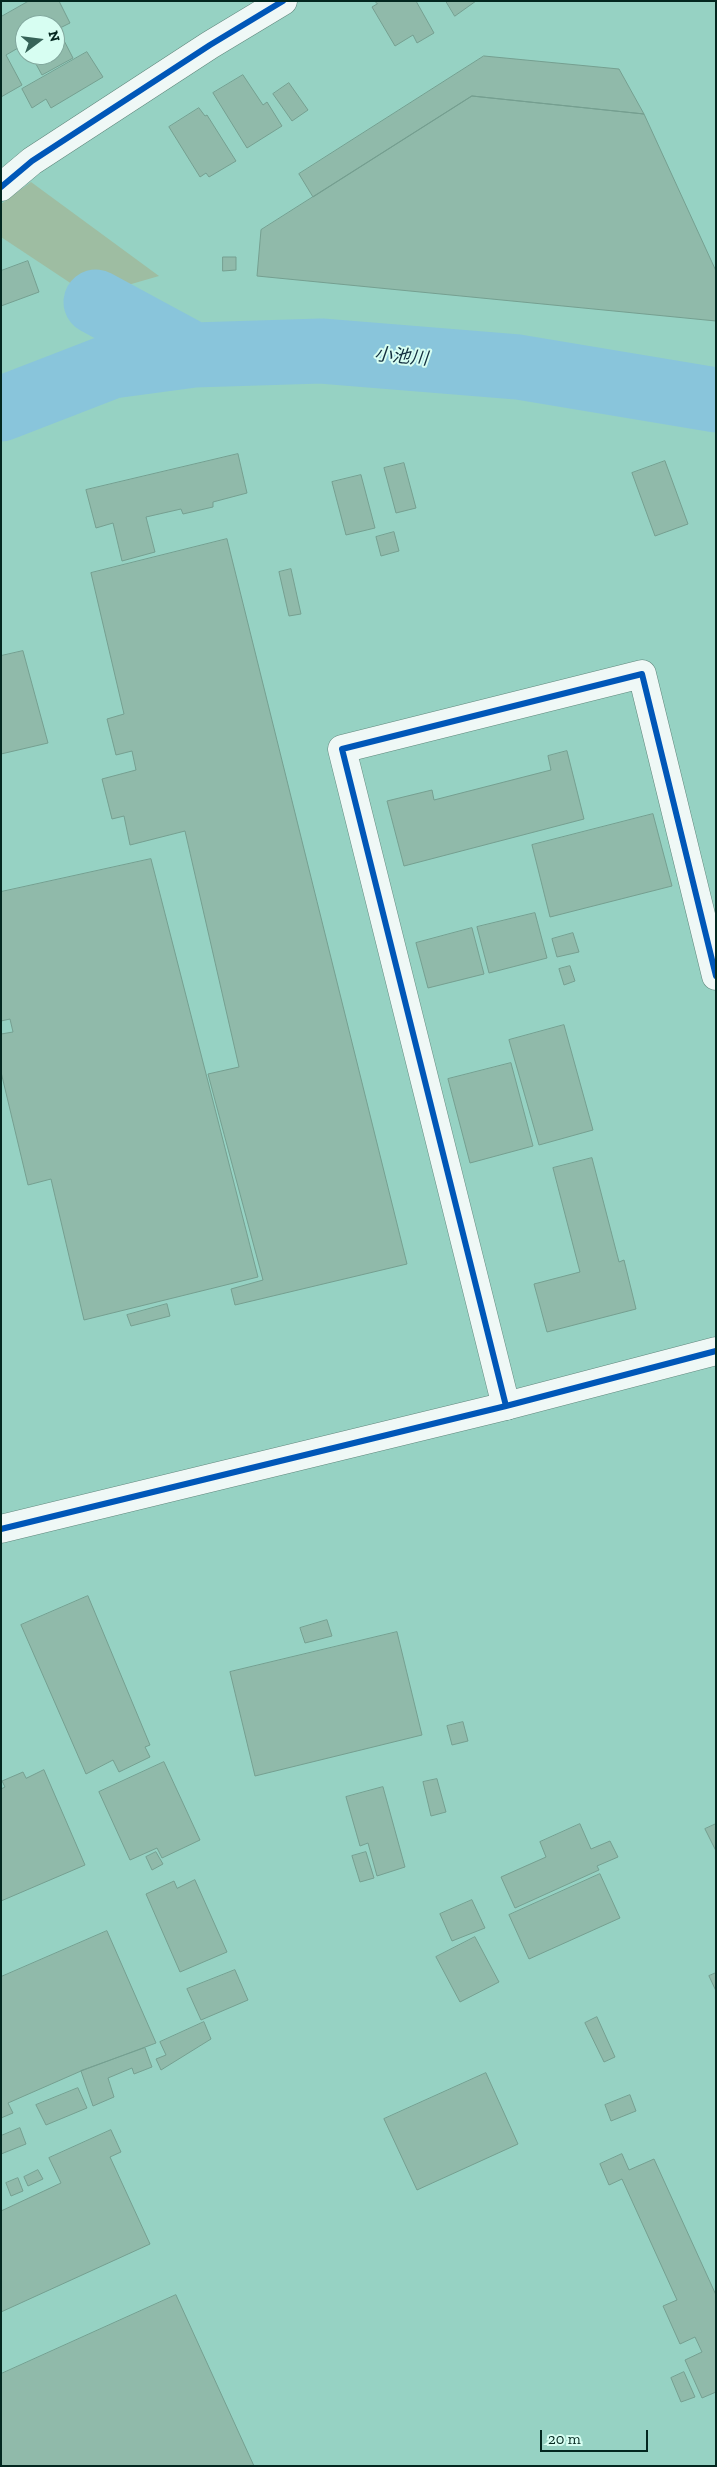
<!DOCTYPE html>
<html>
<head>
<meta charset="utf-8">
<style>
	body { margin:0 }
	#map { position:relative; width:717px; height:2467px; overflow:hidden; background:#96d2c3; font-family:"Zilla Slab",serif }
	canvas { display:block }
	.frame { position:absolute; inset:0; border:2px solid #03271f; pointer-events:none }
	.north { position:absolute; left:15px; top:15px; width:50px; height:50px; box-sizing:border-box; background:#d7fef2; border:1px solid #82a89e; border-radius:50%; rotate:75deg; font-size:14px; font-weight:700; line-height:20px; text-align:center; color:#03271f }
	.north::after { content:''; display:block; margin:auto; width:18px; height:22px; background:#366358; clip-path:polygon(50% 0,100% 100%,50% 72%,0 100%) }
	.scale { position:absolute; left:540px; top:2430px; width:108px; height:22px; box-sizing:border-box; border:2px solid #03271f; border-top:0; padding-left:6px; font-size:15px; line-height:18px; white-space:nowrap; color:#03271f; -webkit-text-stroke:4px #d7fef2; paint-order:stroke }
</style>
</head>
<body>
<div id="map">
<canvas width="717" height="2467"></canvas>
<div class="frame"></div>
<div class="north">N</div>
<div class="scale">20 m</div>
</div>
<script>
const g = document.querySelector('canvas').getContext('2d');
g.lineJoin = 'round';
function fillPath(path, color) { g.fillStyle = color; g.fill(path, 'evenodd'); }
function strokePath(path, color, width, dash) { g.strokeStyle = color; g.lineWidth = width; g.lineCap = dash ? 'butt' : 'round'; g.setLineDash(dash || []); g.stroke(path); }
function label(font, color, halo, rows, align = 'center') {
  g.font = font + ' "Zilla Slab","Noto Sans JP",serif'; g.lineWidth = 4; g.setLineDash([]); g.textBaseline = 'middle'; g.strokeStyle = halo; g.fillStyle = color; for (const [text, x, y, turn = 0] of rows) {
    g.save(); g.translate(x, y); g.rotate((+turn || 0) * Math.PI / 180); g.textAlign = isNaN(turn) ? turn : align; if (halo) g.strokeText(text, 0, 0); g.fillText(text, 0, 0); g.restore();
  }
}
const green = new Path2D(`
	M31,182L159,276L90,296L1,237V204Z`);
const river = new Path2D(`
	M96,302L194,355
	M1,409L112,366L194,355L321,351L518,367L716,400`);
const building = new Path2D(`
	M29,1H59L70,23L58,29L73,58L42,75L31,55H55V25H25V44L6,55L22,85L1,97V17Z
	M375,1H416L434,33L417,43L413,35L395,46L372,7L377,4Z
	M446,1H476L455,16Z
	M87,52L103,77L51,108L46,99L32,108L22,89Z
	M484,56L619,69L644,114L472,96L313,197L299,174Z
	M243,75L263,105L267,102L282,126L247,148L213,93Z
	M289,83L308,110L292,121L273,94Z
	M472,96L644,114L716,271V321L257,276L261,230Z
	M199,108L205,116L207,115L236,161L209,177L206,173L200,177L169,127Z
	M223,257H236V270L223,271Z
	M28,261L39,292L1,306V271Z
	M238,454L247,493L213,502V507L183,514L181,509L146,517L155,552L122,561L113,523L96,528L86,490Z
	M665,461L688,524L655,536L632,473Z
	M404,463L416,508L396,513L384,468Z
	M361,475L375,528L346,535L332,482Z
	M394,532L399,551L381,556L376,537Z
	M227,539L407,1264L235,1305L231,1289L263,1280L208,1074L239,1067L185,831L130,845L124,816L112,819L102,779L136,770L132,751L116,755L107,719L124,714L91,573Z
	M291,569L301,614L289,616L279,572Z
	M23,651L48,743L1,754V656Z
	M567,751L584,819L404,866L387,801L432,790L434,800L551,770L548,756Z
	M653,814L672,886L550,917L532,845Z
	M151,859L258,1277L84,1320L51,1179L28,1185L1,1072V1034L13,1032L10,1019L1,1021V892Z
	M535,913L547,958L489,973L477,927Z
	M472,928L484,974L428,988L416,943Z
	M573,933L579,952L557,957L552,939Z
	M570,966L575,981L564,985L559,969Z
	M564,1025L593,1130L539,1145L509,1040Z
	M511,1063L533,1146L470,1163L448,1079Z
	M592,1158L619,1262L624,1260L636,1309L547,1332L534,1284L580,1272L553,1168Z
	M167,1304L170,1316L131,1326L127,1315Z
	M88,1596L150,1745L145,1747L150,1757L119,1772L113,1760L86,1774L21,1625Z
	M327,1620L332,1636L305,1643L300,1628Z
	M397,1632L422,1735L255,1776L230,1672Z
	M463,1722L468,1741L452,1745L447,1726Z
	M164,1762L200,1840L162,1858L157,1848L130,1860L99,1792Z
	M44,1770L85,1865L1,1901V1789L5,1787L2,1781L23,1772L26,1778Z
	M437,1779L446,1812L431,1816L423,1782Z
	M383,1787L405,1867L377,1876L368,1843L360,1846L346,1797Z
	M580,1824L591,1849L610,1841L618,1857L597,1866L599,1870L515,1908L501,1877L546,1857L540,1842Z
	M716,1824V1851L705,1829Z
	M156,1852L163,1864L152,1870L146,1857Z
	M366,1852L374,1878L360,1882L352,1856Z
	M600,1874L620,1918L529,1959L509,1915Z
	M195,1880L227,1952L180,1972L146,1894L174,1881L177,1888Z
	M472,1900L485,1928L452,1941L440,1914Z
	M107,1931L156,2043L81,2071L8,2103L13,2113L1,2118V1977Z
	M475,1937L499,1982L460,2002L436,1957Z
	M235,1970L248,2000L201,2020L187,1989Z
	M716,1973V1991L709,1976Z
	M597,2017L615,2057L604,2062L585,2023Z
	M204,2022L211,2039L161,2070L156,2059L166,2055L160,2042Z
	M145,2048L152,2067L134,2074L132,2068L108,2078L114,2097L93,2106L81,2071Z
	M486,2073L518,2144L417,2190L384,2119Z
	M78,2088L87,2108L46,2125L36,2105Z
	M630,2095L636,2111L611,2121L605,2105Z
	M20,2128L26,2144L1,2154V2136Z
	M111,2130L121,2152L110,2157L150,2244L1,2312V2211L61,2183L49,2158Z
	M622,2154L629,2170L654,2159L716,2295V2392L702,2398L685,2360L702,2352L695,2337L680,2344L663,2306L677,2300L622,2179L609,2185L600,2164Z
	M38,2170L43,2179L28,2186L24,2177Z
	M18,2178L23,2191L11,2196L6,2183Z
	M176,2295L254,2466H1V2374Z
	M684,2372L695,2397L681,2402L671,2378Z`);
const street = new Path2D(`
	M1,187L32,161L210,45L283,1
	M506,1406L342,749L642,674L716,976`);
const secondary = new Path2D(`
	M1,1529L506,1406L716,1351`);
const cycleway = new Path2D(`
	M1,187L32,161L210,45L283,1
	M506,1406L342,749L642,674L716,976
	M1,1529L506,1406L716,1351`);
const waterNames = [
	["小池川",401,357,5]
];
fillPath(green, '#9ebda2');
strokePath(river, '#89c5db', 65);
fillPath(building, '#90baaa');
strokePath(building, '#759f90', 1);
strokePath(street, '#60877d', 29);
strokePath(secondary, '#60877d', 29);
strokePath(street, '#eff8f6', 28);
strokePath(secondary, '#eff8f6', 28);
strokePath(cycleway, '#0057b8', 6);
label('italic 18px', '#122e3e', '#d7fef2', waterNames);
</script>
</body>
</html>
